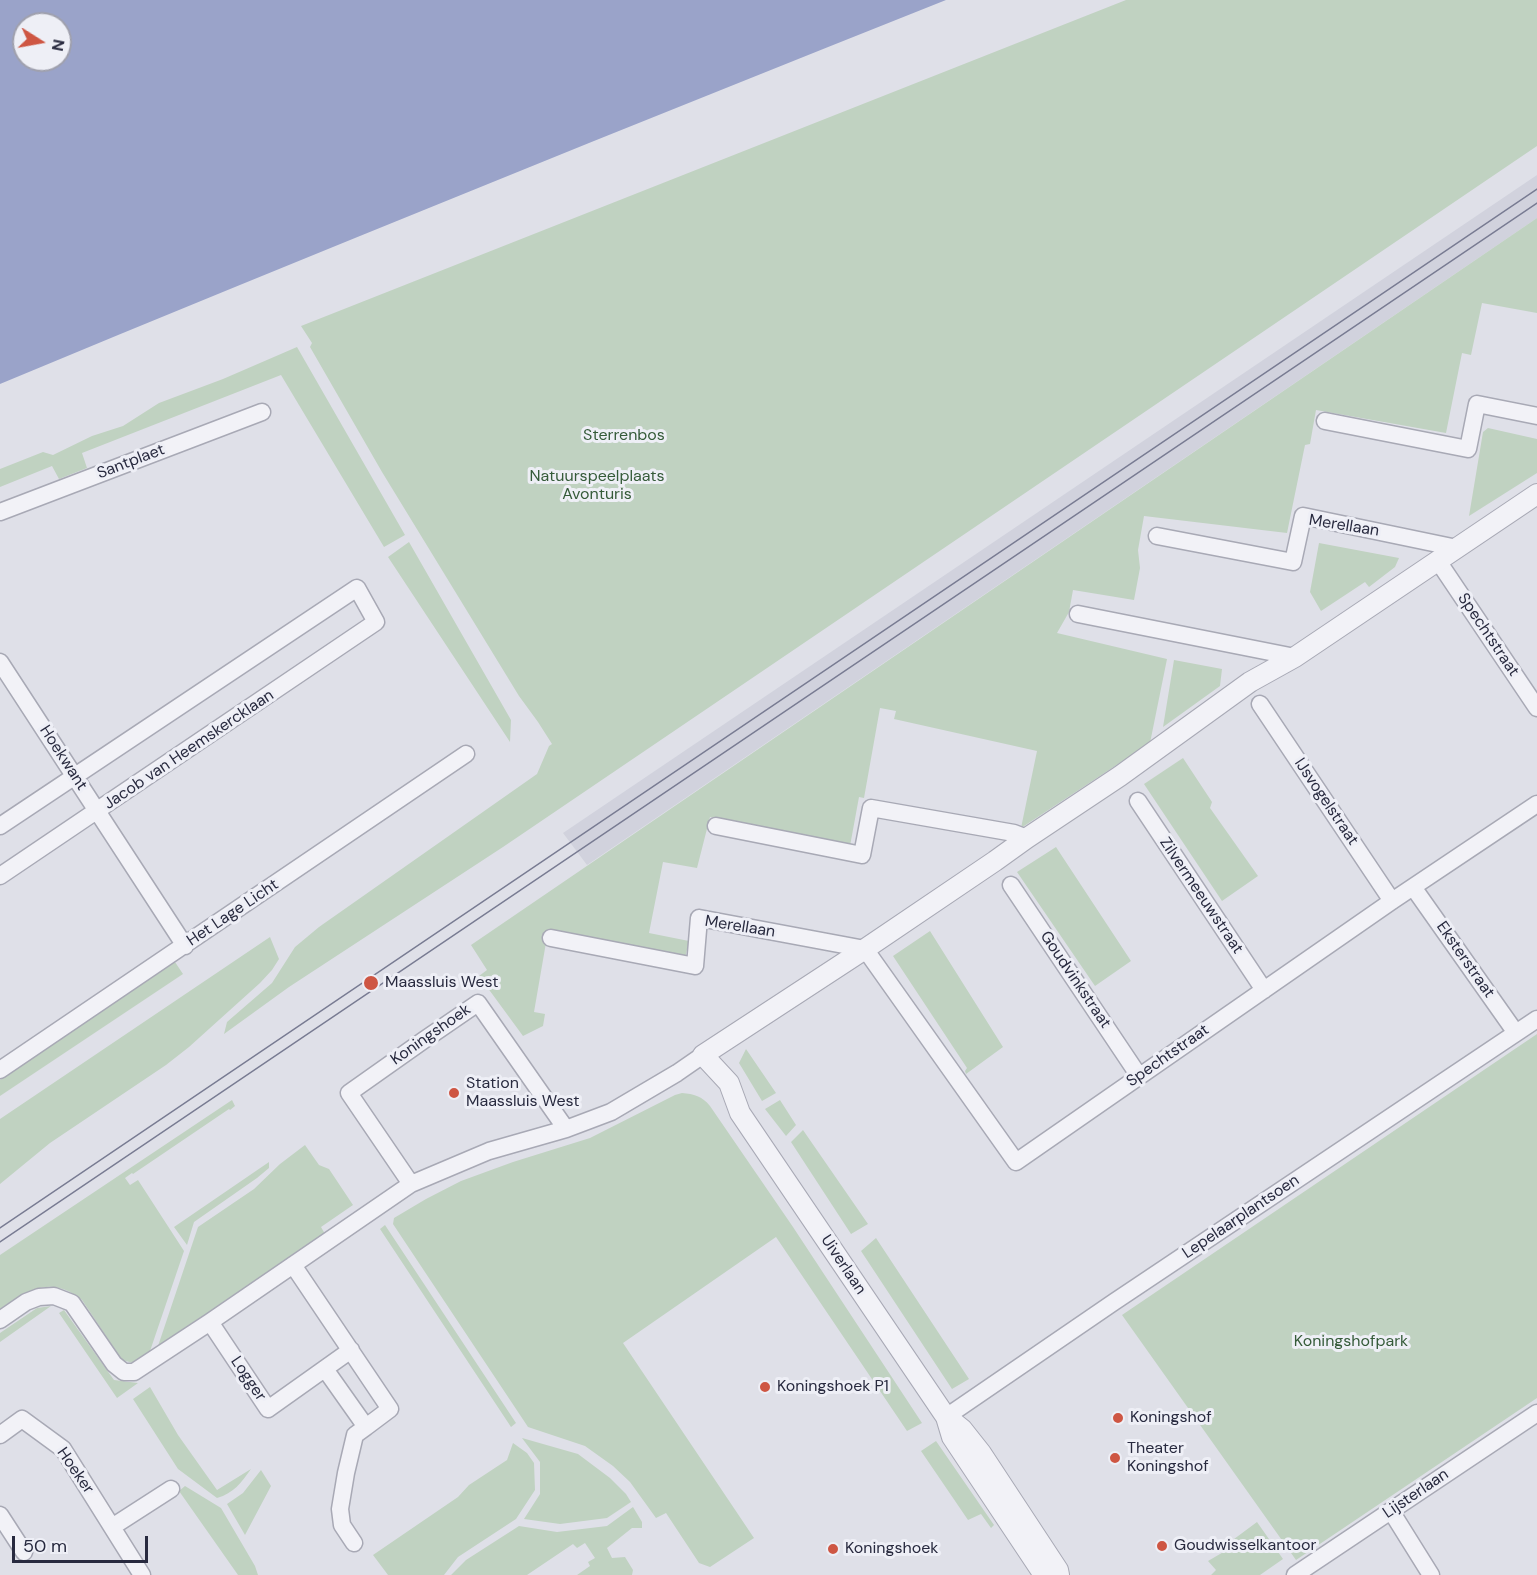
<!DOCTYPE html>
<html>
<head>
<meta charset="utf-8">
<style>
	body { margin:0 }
	#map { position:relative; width:1537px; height:1575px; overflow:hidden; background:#dfe0e8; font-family:"DM Sans",sans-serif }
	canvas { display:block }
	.north { position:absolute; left:12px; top:12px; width:60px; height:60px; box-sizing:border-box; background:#eeeff6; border:2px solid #9fa0ad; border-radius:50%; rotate:101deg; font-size:16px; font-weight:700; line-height:24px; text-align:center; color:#282a3f }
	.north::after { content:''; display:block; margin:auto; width:21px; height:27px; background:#ce5643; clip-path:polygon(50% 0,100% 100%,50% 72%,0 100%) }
	.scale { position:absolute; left:12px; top:1536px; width:136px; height:27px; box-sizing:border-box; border:3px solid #282a3f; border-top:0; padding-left:8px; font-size:18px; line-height:21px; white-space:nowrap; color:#282a3f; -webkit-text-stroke:4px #eeeff6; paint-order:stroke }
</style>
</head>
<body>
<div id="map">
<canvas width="1537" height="1575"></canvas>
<div class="north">N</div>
<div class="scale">50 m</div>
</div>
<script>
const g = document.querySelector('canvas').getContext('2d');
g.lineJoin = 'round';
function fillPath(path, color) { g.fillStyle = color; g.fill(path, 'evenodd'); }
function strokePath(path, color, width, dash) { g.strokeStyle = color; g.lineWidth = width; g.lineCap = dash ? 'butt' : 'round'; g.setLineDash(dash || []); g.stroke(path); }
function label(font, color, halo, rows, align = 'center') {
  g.font = font + ' "DM Sans",sans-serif'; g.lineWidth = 6; g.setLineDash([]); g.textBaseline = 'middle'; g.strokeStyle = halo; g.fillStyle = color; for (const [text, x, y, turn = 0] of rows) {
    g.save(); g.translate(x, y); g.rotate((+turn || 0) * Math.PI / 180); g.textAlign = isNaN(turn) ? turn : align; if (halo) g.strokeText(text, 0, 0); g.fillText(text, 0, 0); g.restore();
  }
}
const built = new Path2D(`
	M1537,175V218L587,865L563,833Z`);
const green = new Path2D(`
	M1126,0H1537V146L503,847L289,987L224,1034L227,1022L272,983L295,947L319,927L537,774L549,746L552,744L538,722L519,696L382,472L310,347L312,343L301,326Z
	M1537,218V313L1482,303L1471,355L1462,353L1446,433L1316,410L1310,444L1305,445L1287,533L1144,516L1138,550L1140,568L1134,600L1073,590L1069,612L1057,633L1167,659L1150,743L1021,828L1037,751L894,719L896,711L880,708L864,798L859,797L850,846L710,817L697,868L663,862L649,933L689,941L685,958L548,931L534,1012L545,1014L543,1026L523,1036L479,976L487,970L471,945Z
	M297,347L405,535L384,547L281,375L82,453L87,468L59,479L52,466L0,487V469L43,452L53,455L92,436L123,426L159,403L223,379Z
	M1488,428L1537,439V473L1469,516L1483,432Z
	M409,542L511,720L510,742L388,557Z
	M1319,543L1399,558L1395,567L1369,587L1365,582L1321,611L1310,592Z
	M1174,660L1222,669L1220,686L1163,727Z
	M1183,758L1212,802L1210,808L1258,876L1222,901L1144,784Z
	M1056,847L1131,961L1095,986L1017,872Z
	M930,931L1003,1047L966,1074L965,1071L967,1068L893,956Z
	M270,937L279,959L272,970L260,983L189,1047L166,1065L50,1143L0,1184V1119Z
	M175,962L183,974L0,1096V1080Z
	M1537,1034V1398L1296,1560L1122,1315Z
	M746,1049L776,1093L762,1101L739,1063Z
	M682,1093C694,1094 702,1096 710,1106L793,1227L922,1423L907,1431L776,1237L623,1343L754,1538L710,1567L699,1563L666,1513L656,1518L630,1482L613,1466L585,1446L528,1427L393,1224L394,1218L426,1199L461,1181L513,1162L590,1138L675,1095Z
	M232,1100L235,1106L230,1110L229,1109L133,1174L132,1173L125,1178L130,1185L138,1180L184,1251L149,1354L133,1363L122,1360L82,1300C50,1275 29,1290 0,1309V1255Z
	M780,1100L796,1125L786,1136L765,1109Z
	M803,1130L868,1224L851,1234L791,1142Z
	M305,1145L319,1165L329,1169L353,1205L321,1227L325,1234L157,1349L198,1227L254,1189L280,1164Z
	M269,1162V1168L257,1178L194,1222L187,1245L174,1227Z
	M385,1225L516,1423L511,1427L380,1229Z
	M876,1238L969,1379L952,1389L861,1251Z
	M51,1306L0,1342V1333L37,1308Z
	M64,1310L114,1380L138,1383L117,1398L59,1313Z
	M150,1387L178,1435L217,1490L251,1469C241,1483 234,1493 217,1498L178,1469L133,1399Z
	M522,1438L578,1454L610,1478L626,1494L631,1502L607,1518L560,1524L524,1519L540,1494V1462Z
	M936,1441L994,1525L991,1528L981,1514L968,1520L921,1451Z
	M513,1443L527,1453L534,1463L535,1490L516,1519L458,1557L444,1575H388L373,1555L458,1497L469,1485L507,1460Z
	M261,1470L271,1486L245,1535L227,1504L243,1493Z
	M185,1486L221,1508L255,1566L258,1575H238L179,1491Z
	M633,1507L642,1522V1528H632L607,1548L612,1558L625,1557L633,1570L632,1575H577L590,1566L588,1562L595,1558L585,1543L577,1548L573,1544L527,1575H451L466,1560L519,1526L557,1532L607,1526Z
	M1257,1522L1283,1559L1260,1575H1211L1216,1570L1208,1561L1232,1547L1230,1542Z`);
const water = new Path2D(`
	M0,0H946C630,126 315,253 0,384ZM24,24H60V60H24Z`);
const minor = new Path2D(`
	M1325,421L1468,449L1477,404L1537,416
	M0,512L262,412
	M1157,536L1293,562L1303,516L1457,548
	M1438,561L1537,708
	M1078,614L1295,657
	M0,662L185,946
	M1260,704L1392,901
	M1138,801L1264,990
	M0,826L357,588L376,622L0,876
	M716,826L862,855L871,808L1014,833L1027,838
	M1011,885L1139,1076
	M1413,887L1516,1033
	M551,938L695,966L699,918L865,949L1016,1162L1392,901L1537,804
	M0,1070L466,754
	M411,1184L349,1093L424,1040L478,1003L566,1129
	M293,1265L390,1409L366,1427
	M0,1320L26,1302L39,1297L54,1296L72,1303L114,1364L124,1372H134L210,1322L411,1184L489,1151L566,1129L611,1112L677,1073L703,1055
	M210,1322L268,1409L351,1350
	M325,1369L366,1427L355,1435L346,1473L340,1509L342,1525L354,1543
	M946,1417L1114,1302L1537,1019
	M0,1435L22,1419L63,1449L142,1575
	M1391,1511L1431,1575
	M0,1515L24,1552
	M112,1527L171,1489
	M1295,1575L1537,1413`);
const tertiary = new Path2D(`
	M703,1055L865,949L995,861L1027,838L1120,776L1250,682L1295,657L1537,494
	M703,1055L729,1083L740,1113L946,1417L952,1437L1044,1575
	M947,1417L962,1429L981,1453L1058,1570L1059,1575`);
const tram = new Path2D(`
	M0,1228L1537,189
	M0,1242L1537,203`);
const markers = [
	[371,983,8,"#ce5643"],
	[454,1093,6,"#ce5643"],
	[765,1387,6,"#ce5643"],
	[1118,1418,6,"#ce5643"],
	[1115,1458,6,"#ce5643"],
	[1162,1546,6,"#ce5643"],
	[833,1549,6,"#ce5643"]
];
const parkNames = [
	["Sterrenbos",624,436],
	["Natuurspeelplaats",597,477],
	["Avonturis",597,495],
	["Koningshofpark",1351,1342]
];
const streetNames = [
	["Santplaet",131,462,-21],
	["Merellaan",1344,526,9],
	["Spechtstraat",1488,635,56],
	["Jacob van Heemskercklaan",189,750,-34],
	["Hoekwant",63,758,57],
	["IJsvogelstraat",1326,802,56],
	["Zilvermeeuwstraat",1201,896,56],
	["Het Lage Licht",233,913,-34],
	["Merellaan",740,927,9],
	["Eksterstraat",1465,960,55],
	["Goudvinkstraat",1075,980,56],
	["Koningshoek",431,1035,-35],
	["Spechtstraat",1168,1056,-35],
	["Lepelaarplantsoen",1241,1217,-34],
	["Uiverlaan",843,1265,56],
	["Logger",248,1379,56],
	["Hoeker",75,1471,55],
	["Lijsterlaan",1416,1494,-34]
];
const poiNames = [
	["Maassluis West",385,983],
	["Station",466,1084],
	["Maassluis West",466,1102],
	["Koningshoek P1",777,1387],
	["Koningshof",1130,1418],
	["Theater",1127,1449],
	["Koningshof",1127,1467],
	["Goudwisselkantoor",1174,1546],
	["Koningshoek",845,1549]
];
fillPath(built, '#d1d2dd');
fillPath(green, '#c0d2c1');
fillPath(water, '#9aa3c9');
strokePath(minor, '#a8a9b5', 19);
strokePath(tertiary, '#a8a9b5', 22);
strokePath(minor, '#f2f2f7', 16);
strokePath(tertiary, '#f2f2f7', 20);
strokePath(tram, '#787b92', 1.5);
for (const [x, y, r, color] of markers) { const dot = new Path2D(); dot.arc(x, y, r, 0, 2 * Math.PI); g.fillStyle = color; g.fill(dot); strokePath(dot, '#eeeff6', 2); }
label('16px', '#355b39', '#eeeff6', parkNames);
label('16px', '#282a3f', '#eeeff6', streetNames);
label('16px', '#282a3f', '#eeeff6', poiNames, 'left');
</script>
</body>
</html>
